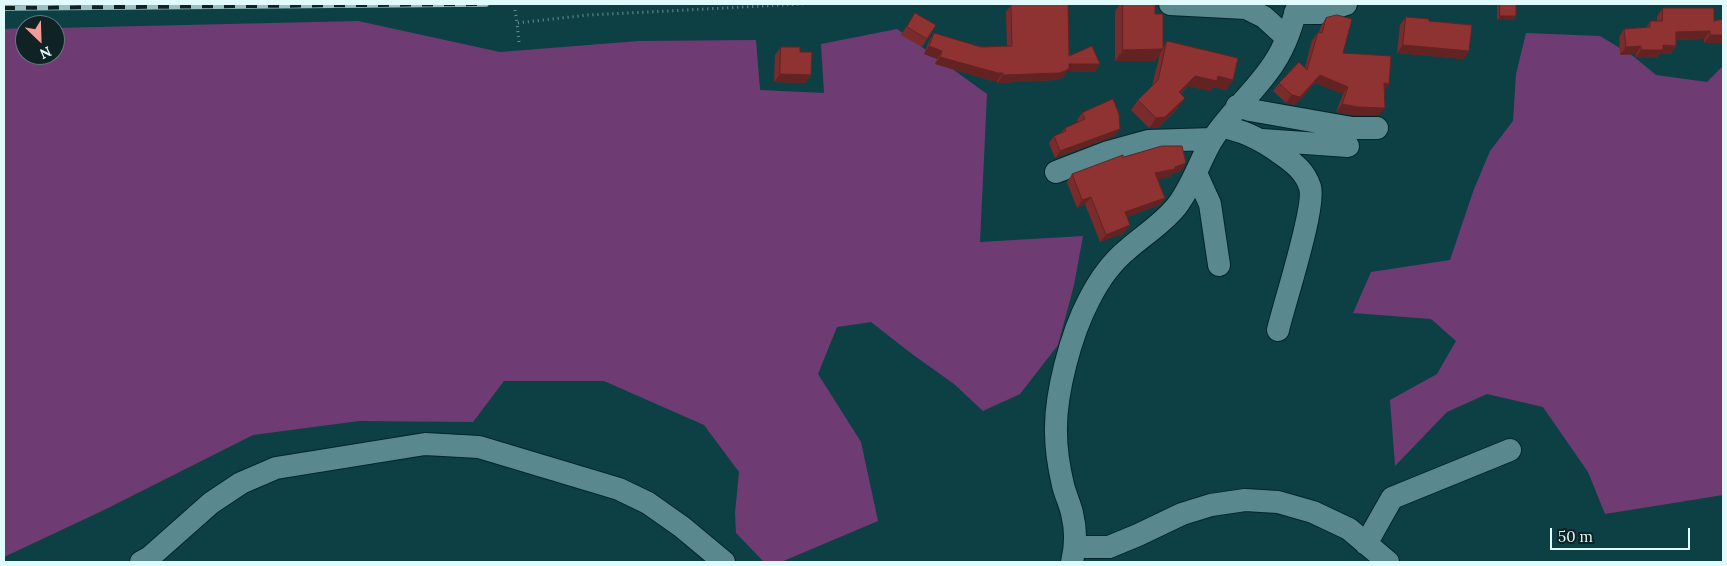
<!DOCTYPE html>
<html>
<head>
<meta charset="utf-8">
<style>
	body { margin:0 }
	#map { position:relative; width:1727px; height:566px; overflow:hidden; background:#0d4045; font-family:Lora,serif }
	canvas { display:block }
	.frame { position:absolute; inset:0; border:5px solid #e1fafc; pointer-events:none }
	.north { position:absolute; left:15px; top:15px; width:50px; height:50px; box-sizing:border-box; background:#0f2325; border:1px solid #63797b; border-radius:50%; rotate:156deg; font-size:14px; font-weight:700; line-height:20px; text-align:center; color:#e1fafc }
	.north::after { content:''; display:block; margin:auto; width:18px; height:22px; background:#f59c96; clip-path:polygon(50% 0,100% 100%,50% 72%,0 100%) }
	.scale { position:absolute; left:1550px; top:528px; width:140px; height:22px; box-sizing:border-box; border:2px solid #e1fafc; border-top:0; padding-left:6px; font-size:15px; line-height:18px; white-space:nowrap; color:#e1fafc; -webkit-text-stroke:4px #0f2325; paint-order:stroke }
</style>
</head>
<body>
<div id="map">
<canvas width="1727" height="566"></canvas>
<div class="frame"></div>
<div class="north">N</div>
<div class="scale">50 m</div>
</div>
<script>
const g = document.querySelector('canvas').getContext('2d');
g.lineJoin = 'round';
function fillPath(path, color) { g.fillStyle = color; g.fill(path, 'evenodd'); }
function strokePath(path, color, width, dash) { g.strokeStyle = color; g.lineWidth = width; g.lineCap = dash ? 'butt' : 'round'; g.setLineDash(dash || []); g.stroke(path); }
const green = new Path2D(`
	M358,21L500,52L639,41L756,40L760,90L824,93L821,44L897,29L987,94L980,242L1083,236L1074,285L1058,345L1020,394L983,411L954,384L912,354L871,322L837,327L818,374L861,442L878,521L781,562H764L736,533L735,513L739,472L704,425L604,381H504L473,422L359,421L253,435L104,510L4,557V29L25,28V55H55V28Z
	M1526,33L1600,36L1633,56L1656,75L1707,82L1723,66V495L1605,514L1588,472L1543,407L1487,394L1447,412L1395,466L1390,400L1437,374L1456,341L1431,319L1353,313L1371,272L1450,260L1474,189L1490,151L1513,121L1516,74Z`);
const path = new Path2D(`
	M515,10L517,23
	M519,42L517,23L588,15L803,4`);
const minor = new Path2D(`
	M1170,4L1246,8L1264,17L1287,38
	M1295,13H1319L1346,4
	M1237,106L1250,110L1352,128H1377
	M1222,127C1243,130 1260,139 1277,151C1292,162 1304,169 1310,187C1316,207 1284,304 1278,330
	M1262,140L1348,146
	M1056,172L1108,152L1148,141L1213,139
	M1196,173L1210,204L1219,265
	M1366,544L1392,498L1510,450
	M1075,547H1109L1138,535L1182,514L1211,505L1245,500L1278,502L1313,512L1349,529L1388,562
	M141,562L150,557L211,503L241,483L276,468L425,444L479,447L619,489L648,503L682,527L724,562
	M1072,562C1076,546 1076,529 1072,513C1070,504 1065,494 1063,485C1059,468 1056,449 1056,432C1055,394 1071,334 1089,300C1098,282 1112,262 1128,249C1144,235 1162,224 1176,207C1192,187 1199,162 1212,140C1230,112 1256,91 1274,63C1286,45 1292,25 1298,4`);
const rail = new Path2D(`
	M4,8L486,4`);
const wall = new Path2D(`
	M1120,4H1155V14L1163,48L1167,41L1233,80L1226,90L1213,87L1210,91L1188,86L1181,94L1178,108L1158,128H1149L1131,110L1138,100L1152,86L1160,54L1155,61H1115V11Z
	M1497,4H1516V16L1513,20H1497Z
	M1011,5L1069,56L1100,64L1094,72L1067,71L1064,77L1055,80L997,83V81H992L935,64L937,59L924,54L929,41L934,33L981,47L1007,46L1006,12Z
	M1663,8L1714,21L1723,19L1704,43V39L1676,40V46L1670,54L1660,53L1657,58H1635L1636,54L1620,55L1619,37L1624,29L1646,28L1650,21H1657V16Z
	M915,13L927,39L922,47L901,35Z
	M1406,17L1429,21L1469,51L1463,59L1397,53L1400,25Z
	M1326,18L1343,53L1389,84L1384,91L1379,115H1353L1336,112L1343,94L1315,83L1295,105L1286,103L1273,91L1279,83L1305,68L1312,40L1318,32H1319L1321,26Z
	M781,47L800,52L811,75L805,83L774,82L775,55Z
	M1082,113L1120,129L1115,136L1055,158L1049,143L1054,136L1061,133L1065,128L1078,122L1077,120Z
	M1181,171L1172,174L1170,177L1158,179L1165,198L1159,205L1127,217L1130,225L1124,233L1100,242L1085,204L1077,208L1067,182L1072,174Z`);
const shadedWall = new Path2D(`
	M1500,16H1516L1513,20H1497Z
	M1710,31L1704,39L1670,40L1676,32Z
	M1710,35H1723V43H1704Z
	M1403,45L1469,51L1463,59L1397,53Z
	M1663,45L1676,46L1670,54L1660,53L1657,58H1635L1641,50Z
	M929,46L942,51L937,59L924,54Z
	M1641,46L1636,54L1620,55L1626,47Z
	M1163,49L1155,61H1115L1123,50Z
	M940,57L1003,73L997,81H992L935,64Z
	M1069,64H1100L1094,72L1067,71L1064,77L1055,80L997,83L1003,75Z
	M780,74L811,75L805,83L774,82Z
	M1320,75L1348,87L1343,94L1315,83L1295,105L1286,103L1292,95Z
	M1195,76H1218L1233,80L1226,90L1213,87L1210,91L1188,86L1172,102L1179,92Z
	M1384,83L1389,84L1384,91Z
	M1185,98L1178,108L1158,128H1149L1156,118Z
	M1342,104L1385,108L1379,115H1353L1336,112Z
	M1120,129L1115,136L1055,158L1060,151Z
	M1186,163L1181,171L1172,174L1170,177L1150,181L1155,173Z
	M1091,197L1085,204L1077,208L1082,200Z
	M1165,198L1159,205L1119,220L1125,212Z
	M1130,225L1124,233L1100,242L1106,235Z`);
const building = new Path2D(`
	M1068,4L1069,56L1092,46L1100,64H1069V69L1060,73L1003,75V73H998L940,57L942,51L929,46L934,33L981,47L1012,46L1011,5Z
	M1123,4H1155V14H1163V49L1123,50Z
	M1500,4H1516V16H1500Z
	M1663,8H1714V21L1723,19V35H1710V31L1676,32V46L1663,45V50H1641V46L1626,47L1624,29L1650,27V21H1662Z
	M915,13L936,25L927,39L907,27Z
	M1337,15L1352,19L1343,53L1391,56L1389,84L1384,83L1385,108L1358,107L1342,104L1348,87L1320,75L1300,97L1292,95L1279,83L1299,62L1307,70L1318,32L1322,33L1326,18Z
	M1406,17L1429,19V21L1472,25L1469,51L1403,45Z
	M1167,41L1238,58L1233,80L1218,76L1217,81L1195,76L1179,92L1185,98L1165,117L1156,118L1138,100L1158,80Z
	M781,47H800V52H812L811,75L780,74Z
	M1113,99L1119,114L1120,129L1060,151L1054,136L1066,131L1065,128L1085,119L1082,113Z
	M1162,146H1182L1186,163L1175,167V169L1155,173L1165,198L1125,212L1130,225L1106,235L1091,197L1082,200L1072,174L1123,155V157Z`);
fillPath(green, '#6e3c73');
strokePath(minor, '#002529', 24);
strokePath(path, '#699194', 3, [1, 4]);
strokePath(minor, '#59898e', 22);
strokePath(rail, '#9ec0c3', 5.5);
strokePath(rail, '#0f2325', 4, [11]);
fillPath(wall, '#7a2b2b');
fillPath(shadedWall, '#632323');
fillPath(building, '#8e3232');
strokePath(building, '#632323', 1);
</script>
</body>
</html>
